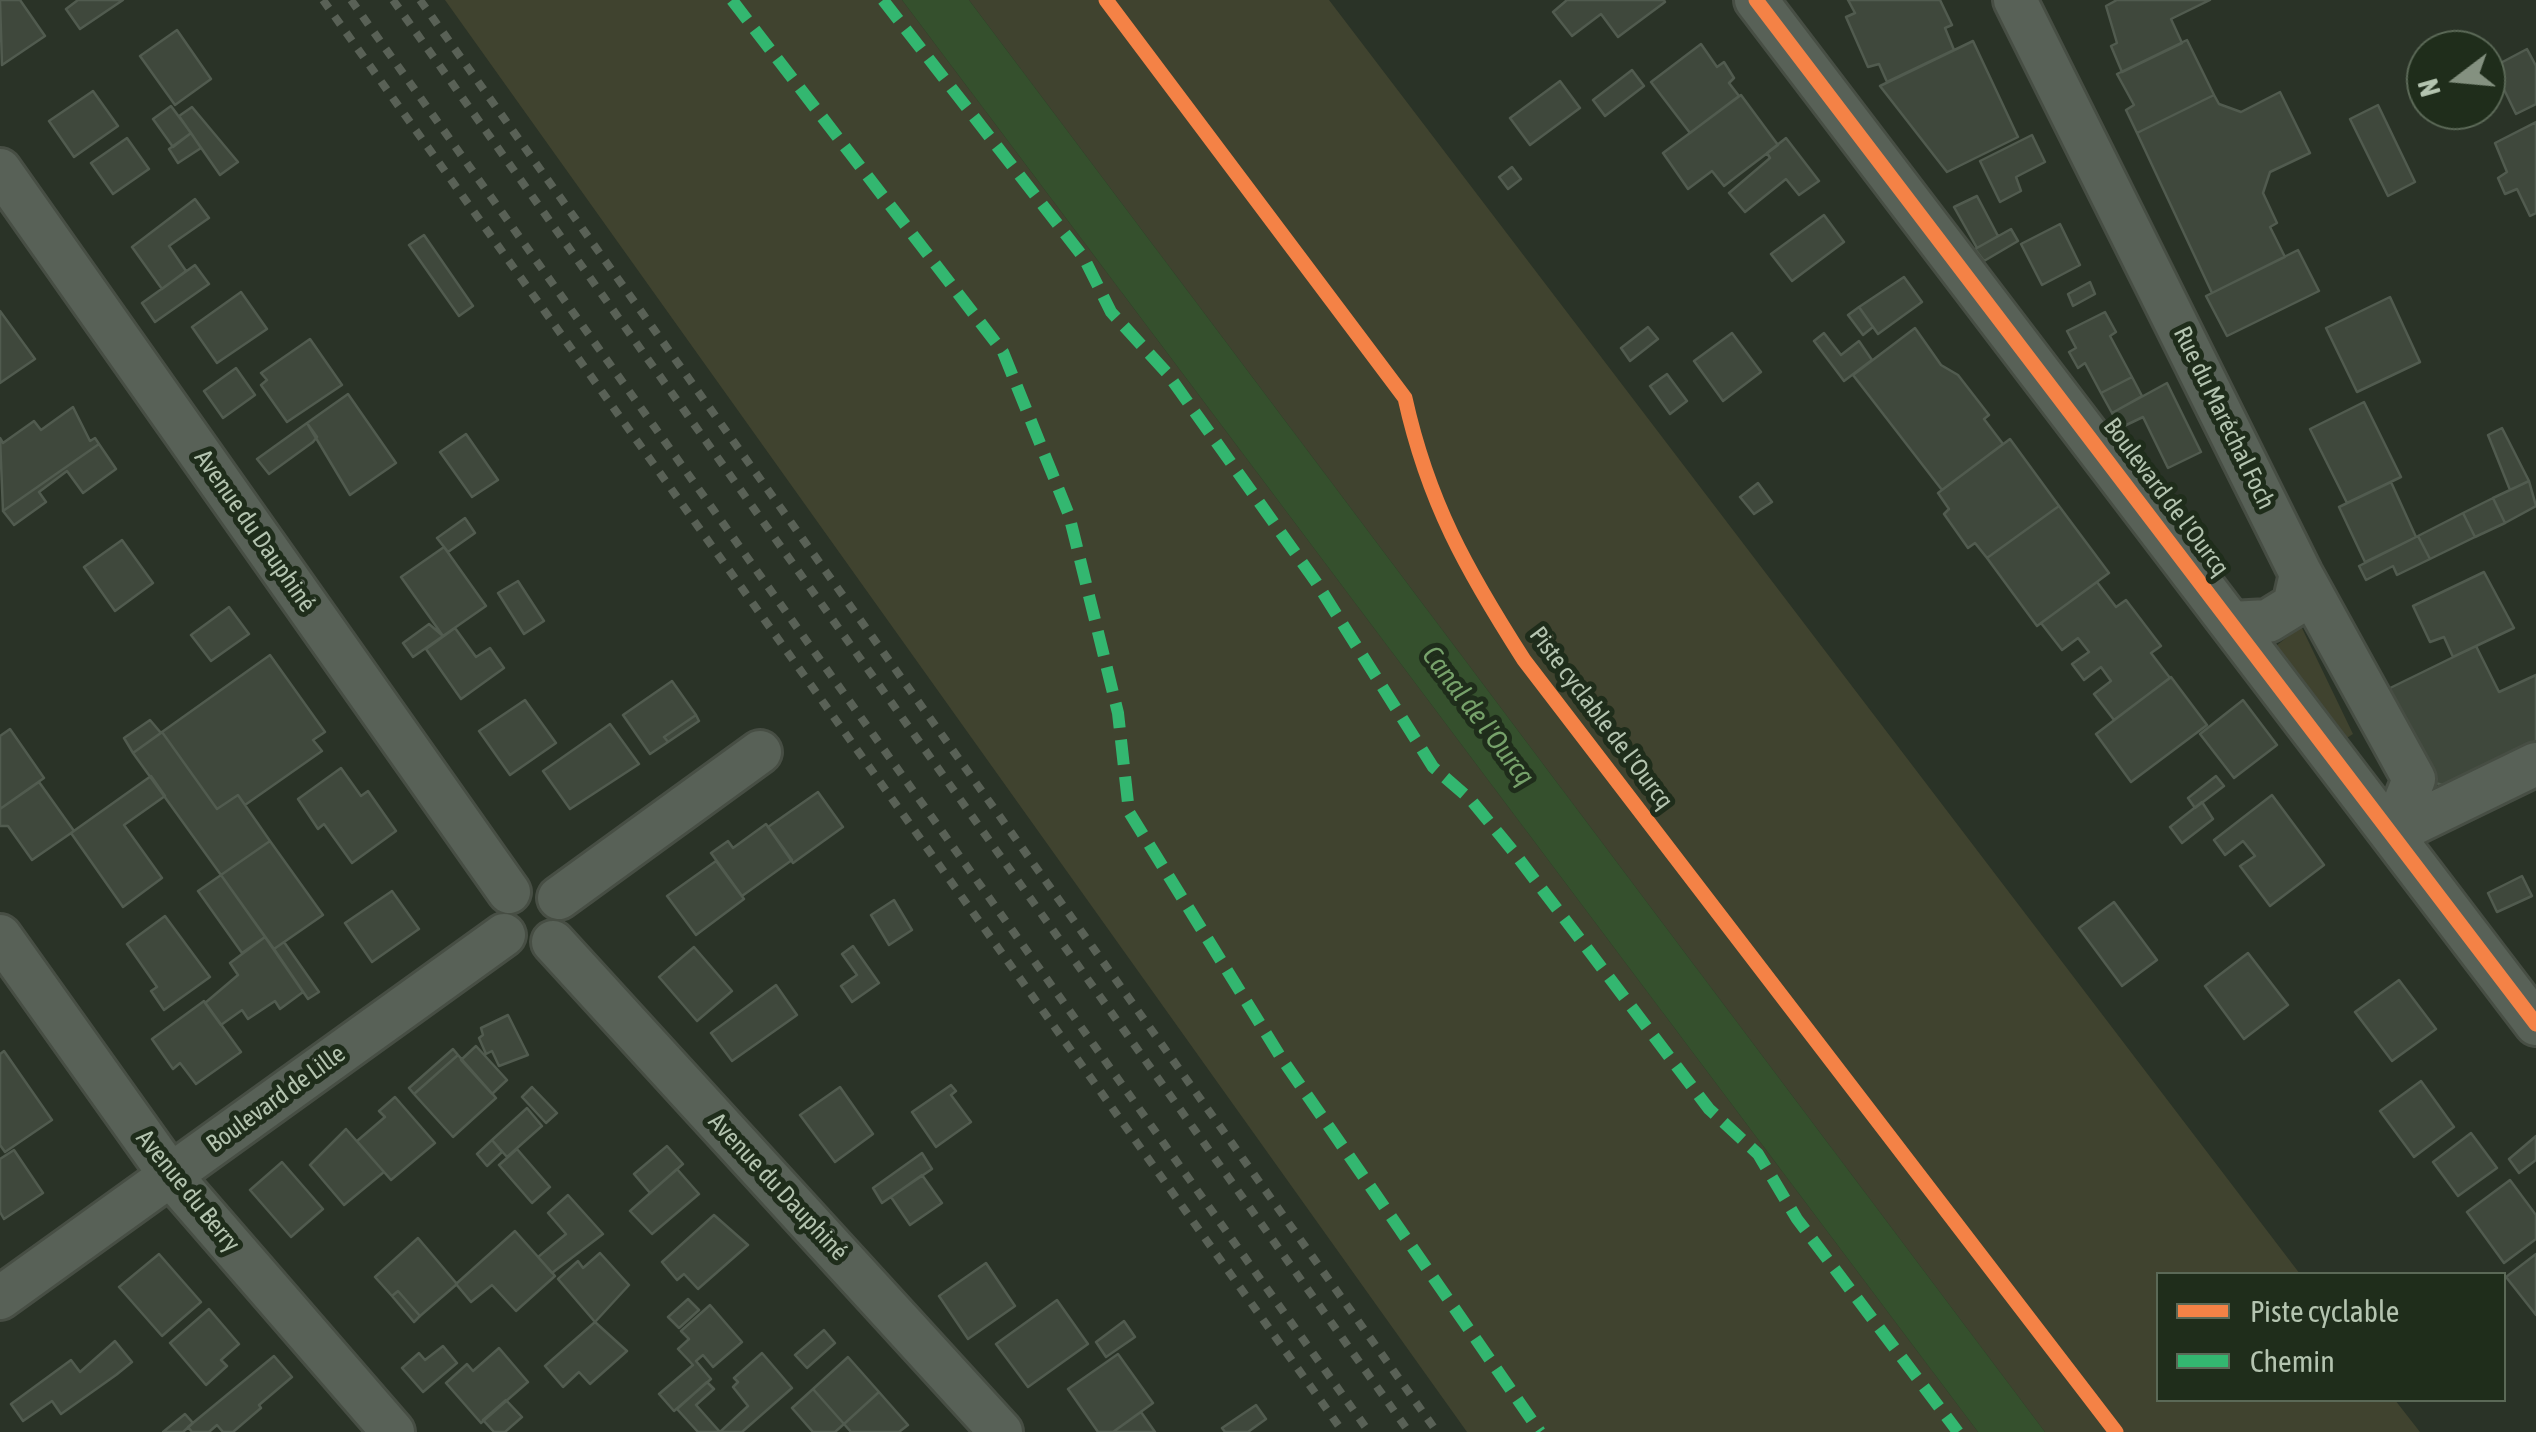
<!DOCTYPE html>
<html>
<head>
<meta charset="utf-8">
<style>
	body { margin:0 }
	#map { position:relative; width:2536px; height:1432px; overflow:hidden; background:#2a3327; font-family:"Asap Condensed",sans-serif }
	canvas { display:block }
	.legend { position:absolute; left:2156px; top:1272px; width:350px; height:130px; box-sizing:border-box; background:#1f2d1b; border:2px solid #5b6957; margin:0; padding:12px 18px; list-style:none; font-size:30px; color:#b4c4b0 }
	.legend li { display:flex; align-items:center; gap:20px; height:50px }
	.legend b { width:50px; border:2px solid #5b6957 }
	.north { position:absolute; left:2406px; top:30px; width:100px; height:100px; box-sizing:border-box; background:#1f2d1b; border:2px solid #5b6957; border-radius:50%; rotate:254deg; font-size:28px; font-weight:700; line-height:40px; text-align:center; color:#b4c4b0 }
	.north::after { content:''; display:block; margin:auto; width:35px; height:45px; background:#849180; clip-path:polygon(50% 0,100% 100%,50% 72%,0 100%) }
</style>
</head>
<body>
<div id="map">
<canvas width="2536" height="1432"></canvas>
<ul class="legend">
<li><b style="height:12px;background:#f48246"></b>Piste cyclable</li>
<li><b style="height:12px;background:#33b770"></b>Chemin</li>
</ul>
<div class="north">N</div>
</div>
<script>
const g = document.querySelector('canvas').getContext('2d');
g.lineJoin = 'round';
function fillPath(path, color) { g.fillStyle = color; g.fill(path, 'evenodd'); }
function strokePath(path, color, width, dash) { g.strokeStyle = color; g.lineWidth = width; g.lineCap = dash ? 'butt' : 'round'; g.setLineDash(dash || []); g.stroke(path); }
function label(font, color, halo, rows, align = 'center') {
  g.font = font + ' "Asap Condensed",sans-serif'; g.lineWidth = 10; g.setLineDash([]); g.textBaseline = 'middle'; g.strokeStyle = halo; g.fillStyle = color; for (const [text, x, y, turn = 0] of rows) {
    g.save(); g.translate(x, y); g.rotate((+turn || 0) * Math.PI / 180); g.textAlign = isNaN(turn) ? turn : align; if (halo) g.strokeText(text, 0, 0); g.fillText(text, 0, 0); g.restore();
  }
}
const green = new Path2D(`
	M445,0H902L1978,1432H1467Z
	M969,0H1329L2300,1274H2158V1400H2395L2420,1432H2045Z
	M2301,626L2353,734L2342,741L2276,646Z`);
const water = new Path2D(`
	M902,0H969L2045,1432H1978Z`);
const building = new Path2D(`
	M0,0H20L45,36L2,65Z
	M78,0H123L80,29L66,9Z
	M1567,0H1664L1665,2L1618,37L1601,14L1572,36L1553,12Z
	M1848,0H1940L1952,25L1945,28L1954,50L1887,82L1879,64L1868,67L1846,17L1855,13Z
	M2117,0H2210L2171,19L2182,43L2122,72L2111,46L2117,43L2106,6Z
	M177,30L211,79L175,105L140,56Z
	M2187,40L2214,95L2137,133L2126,110L2134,105L2117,74Z
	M1973,41L2018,137L1947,172L1880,86Z
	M1701,44L1717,67L1724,62L1734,78L1729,83L1739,96L1690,133L1651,82Z
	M2527,49L2536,66V104L2516,114L2493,67Z
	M1632,70L1644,86L1605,116L1593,100Z
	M1560,81L1580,108L1530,145L1510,118Z
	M93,91L118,126L74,157L49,121Z
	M2280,92L2310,153L2270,172L2263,193L2277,223L2270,227L2285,257L2212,293L2137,133L2214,95L2219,104L2241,112Z
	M1741,95L1778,145L1724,186L1712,171L1688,189L1663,153Z
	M2378,105L2415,182L2388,196L2350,119Z
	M171,106L191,133L173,147L153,119Z
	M192,107L238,162L220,175L179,116Z
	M2536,122V213L2530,216L2517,189L2505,194L2498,178L2507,172L2495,143Z
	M191,133L201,148L178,163L169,149Z
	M2032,135L2045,162L2016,177L2021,191L2000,202L1980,161Z
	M127,138L149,169L113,194L91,163Z
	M1786,138L1819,181L1799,195L1786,179L1745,212L1729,193L1770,158L1767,153Z
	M1512,167L1521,179L1508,189L1499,177Z
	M1977,196L1998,236L1977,248L1954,207Z
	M195,199L209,218L169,246L186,271L162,289L132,247Z
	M1824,215L1844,242L1792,281L1771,254Z
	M2060,224L2080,265L2042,285L2021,244Z
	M2011,229L2018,241L1984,261L1975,249Z
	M424,235L473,306L459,316L409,245Z
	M2298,250L2319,291L2227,336L2206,296Z
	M195,265L209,284L155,322L142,303Z
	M1904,277L1922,302L1878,334L1859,307Z
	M2090,282L2095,294L2073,306L2068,294Z
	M241,292L267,329L217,363L192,327Z
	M2390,297L2420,362L2357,392L2326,328Z
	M1859,307L1873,327L1863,335L1848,315Z
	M0,311L35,359L0,383Z
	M2105,312L2116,332L2110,336L2132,377L2101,393L2085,363L2078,368L2069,352L2076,348L2067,331Z
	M1648,327L1658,339L1630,361L1621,348Z
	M1915,328L1941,365L1958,375L1989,415L1984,419L2003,444L1942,490L1853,375Z
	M1732,333L1761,372L1723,401L1694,361Z
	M1824,333L1841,355L1859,341L1872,360L1844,381L1814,341Z
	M310,339L342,385L287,422L261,385L267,380L261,373Z
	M236,368L255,395L223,418L204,391Z
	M1667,374L1687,401L1670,414L1650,386Z
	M2132,377L2142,396L2112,413L2101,393Z
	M2167,383L2201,452L2168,468L2143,417L2120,428L2112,413Z
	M348,394L396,463L350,495L307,423Z
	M2364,402L2401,477L2347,503L2310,429Z
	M73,407L90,441L95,438L99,444L3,511L0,438L3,443L34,421L41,430Z
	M307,423L317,437L313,442L269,474L257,459Z
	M2502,428L2529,481L2510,490L2488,435Z
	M466,434L498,480L472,497L440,452Z
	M2010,439L2059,506L1987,558L1975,543L1968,548L1944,514L1949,509L1938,493Z
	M99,444L116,469L83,493L67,471L39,492L46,502L14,525L3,511Z
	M2529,481L2536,506L2505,523L2493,498Z
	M2391,482L2416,537L2365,562L2339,507Z
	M1758,483L1772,502L1754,514L1740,497Z
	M2493,498L2505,523L2475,537L2463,513Z
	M2059,506L2109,573L2037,626L1987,558Z
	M2463,513L2475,537L2430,559L2418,536Z
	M465,518L475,533L448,552L437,538Z
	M2418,536L2430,559L2397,575L2393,566L2366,580L2359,566Z
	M122,540L153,583L115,611L84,567Z
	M444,547L486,606L443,636L401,577Z
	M2484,572L2514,628L2453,657L2444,637L2430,642L2413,606Z
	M518,581L544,621L524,634L498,593Z
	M2097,582L2116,607L2126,600L2161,646L2151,653L2170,678L2114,720L2094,694L2111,681L2101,667L2084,680L2072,664L2089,652L2078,638L2062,650L2041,623Z
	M229,607L249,634L211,661L191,635Z
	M429,624L443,636L413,657L403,643Z
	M455,628L476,657L490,648L504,668L461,699L426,649Z
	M2476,646L2499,692L2536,675V741L2446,786L2432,782L2386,690Z
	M270,655L325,732L313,740L322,751L245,805L238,795L217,809L162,732Z
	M2171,677L2207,725L2131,782L2096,734Z
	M672,681L696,715L664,737L668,742L650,754L623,715Z
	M525,700L556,743L510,775L479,731Z
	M2243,700L2277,745L2234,778L2200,734Z
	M696,715L699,721L668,742L664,737Z
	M150,720L161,733L133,753L124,738Z
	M610,724L639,764L570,809L543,771Z
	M10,729L44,778L0,809V736Z
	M162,732L217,809L238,795L270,841L221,875L133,753Z
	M341,768L361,796L368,791L396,831L352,863L324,824L318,829L298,799Z
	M151,776L165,796L124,825L162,878L123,907L71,833Z
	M2216,776L2224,786L2195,808L2188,798Z
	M39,782L74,831L32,860L8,826H0V809Z
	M818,792L843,827L793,863L768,827Z
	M2272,795L2324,865L2270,906L2240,866L2255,856L2243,841L2225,855L2214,840Z
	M2202,802L2213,819L2182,843L2170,827Z
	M766,824L792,860L742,896L711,853L728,841L733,848Z
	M270,841L323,915L274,949L221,875Z
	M716,861L744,899L696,935L667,896Z
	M221,875L265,937L242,953L198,891Z
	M2522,876L2532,896L2497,912L2488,893Z
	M392,891L419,929L372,962L345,923Z
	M894,900L912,930L889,945L871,915Z
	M2114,902L2157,960L2122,986L2079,928Z
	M165,916L210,977L164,1010L151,991L157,987L127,944Z
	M265,937L303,992L280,1009L275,1001L248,1019L242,1010L221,1025L205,1003L238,975L230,963Z
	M284,942L319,992L308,999L274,949Z
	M853,946L879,983L852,1002L841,986L857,975L842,954Z
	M694,947L732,991L697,1021L659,977Z
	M2248,953L2288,1005L2244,1039L2205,986Z
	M2399,980L2436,1029L2392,1061L2355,1012Z
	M776,985L797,1015L732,1061L711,1033Z
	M204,1001L241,1052L196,1084L180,1063L173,1069L152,1039Z
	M508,1015L528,1055L499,1066L492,1051L486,1054L479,1038L483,1035L481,1028Z
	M476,1046L507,1080L492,1094L461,1060Z
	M453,1049L458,1055L414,1094L409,1088Z
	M4,1051L52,1120L5,1152L0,1145V1054Z
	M458,1055L496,1098L453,1137L414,1094Z
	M2421,1081L2454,1127L2414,1157L2380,1111Z
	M951,1085L956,1091L951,1095L971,1122L936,1147L912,1112Z
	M532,1087L557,1113L546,1123L522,1097Z
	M840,1087L873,1134L835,1162L800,1115Z
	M395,1097L435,1143L391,1180L357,1141L385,1117L379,1111Z
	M527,1108L542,1126L507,1157L492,1140Z
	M346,1129L384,1172L344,1205L310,1165Z
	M2471,1133L2497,1168L2458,1196L2433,1162Z
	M2536,1136V1160L2519,1173L2509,1159Z
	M492,1140L502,1152L487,1166L477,1154Z
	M667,1146L683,1164L650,1193L634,1174Z
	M517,1149L550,1187L532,1203L499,1165Z
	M14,1150L43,1193L4,1219L0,1212V1159Z
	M922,1153L932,1169L882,1203L873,1188Z
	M282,1162L323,1209L291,1237L250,1190Z
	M677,1169L699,1194L652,1234L630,1211Z
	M922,1175L942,1203L910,1225L891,1197Z
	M2510,1180L2536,1215V1239L2504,1263L2467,1212Z
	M568,1195L603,1234L552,1273L538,1257L566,1234L548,1213Z
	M714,1215L748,1245L698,1289L684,1274L677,1280L662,1262Z
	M515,1231L555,1276L516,1311L492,1285L471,1302L456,1284Z
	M418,1238L457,1284L420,1316L398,1291L392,1296L375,1277Z
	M600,1253L629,1285L595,1322L558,1279L578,1261L583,1268Z
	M159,1254L201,1302L162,1336L119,1287Z
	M2536,1254V1315L2506,1277Z
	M986,1263L1015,1306L968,1339L939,1296Z
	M398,1291L420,1316L414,1322L392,1296Z
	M688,1299L699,1310L679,1328L668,1317Z
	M1057,1300L1088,1344L1028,1387L996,1344Z
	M710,1305L742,1342L713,1367L703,1355L696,1361L711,1379L674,1411L659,1394L693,1365L678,1349L689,1339L681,1331Z
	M209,1309L239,1344L221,1360L227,1366L206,1385L170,1343Z
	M1124,1321L1135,1337L1106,1357L1096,1342Z
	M595,1322L627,1351L590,1384L579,1372L563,1387L545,1366Z
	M824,1330L835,1343L807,1368L795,1355Z
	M115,1341L132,1362L116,1375L61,1414L52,1401L23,1421L11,1404L71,1360L80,1372Z
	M443,1346L457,1363L423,1392L402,1368L419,1353L425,1360Z
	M499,1348L528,1382L481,1423L446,1383L467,1364L473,1371Z
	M762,1353L792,1388L742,1432H720L748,1406L733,1387L738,1382L734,1378Z
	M1118,1354L1153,1403L1113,1432H1098L1068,1389Z
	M274,1356L292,1377L259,1405L261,1408L233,1432H223L217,1425L209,1432H192L188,1427Z
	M848,1357L879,1392L844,1424L813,1389Z
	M707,1382L714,1389L696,1405L720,1432H698L677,1409Z
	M813,1389L844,1424L835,1432H813L792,1408Z
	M879,1392L908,1425L899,1432H851L844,1424Z
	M506,1400L522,1417L505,1432H494L483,1420Z
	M1256,1405L1266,1419L1248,1432H1225L1222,1428Z
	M1141,1412L1155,1432H1113Z
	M185,1414L193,1423L183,1432H163Z`);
const street = new Path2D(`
	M1756,0L2536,1024
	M2015,0L2301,574L2414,779L2392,834
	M0,170L509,892
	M2231,623L2268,621L2294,605L2301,574
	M2392,834L2536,764
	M559,898L760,752
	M0,936L171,1176L393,1432
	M553,942L1001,1432
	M0,1298L504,935`);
const rail = new Path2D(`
	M323,0L1343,1432
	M351,0L1369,1432
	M393,0L1409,1432
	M420,0L1437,1432`);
const quiet = new Path2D(`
	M732,0L1003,352L1069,515L1118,713L1129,812L1280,1056L1540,1432
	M883,0L1084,258L1111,312L1167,373L1316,582L1433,767L1471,800L1513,851L1709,1109L1758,1154L1797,1219L1958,1432`);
const cycleway = new Path2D(`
	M1106,0L1405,398C1428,502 1467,571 1524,660L2116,1432
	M1756,0L2536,1024`);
const streetNames = [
	["Rue du Maréchal Foch",2224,418,64],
	["Boulevard de l'Ourcq",2166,497,53],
	["Avenue du Dauphiné",255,531,55],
	["Piste cyclable de l'Ourcq",1601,718,53],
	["Boulevard de Lille",276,1099,-36],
	["Avenue du Dauphiné",778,1187,47],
	["Avenue du Berry",188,1191,51]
];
const waterNames = [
	["Canal de l'Ourcq",1478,716,53]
];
fillPath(green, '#40432f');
fillPath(water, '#35502d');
fillPath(building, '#3f483c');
strokePath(building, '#515b4f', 2.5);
strokePath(street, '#474e44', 48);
strokePath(street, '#586157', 42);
strokePath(rail, '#596156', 8, [10, 10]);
strokePath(quiet, '#33b770', 12, [25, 12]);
strokePath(cycleway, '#f48246', 15);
label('25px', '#b4c4b0', '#1f2d1b', streetNames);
label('italic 28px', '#77a26b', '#1f2d1b', waterNames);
</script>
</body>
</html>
